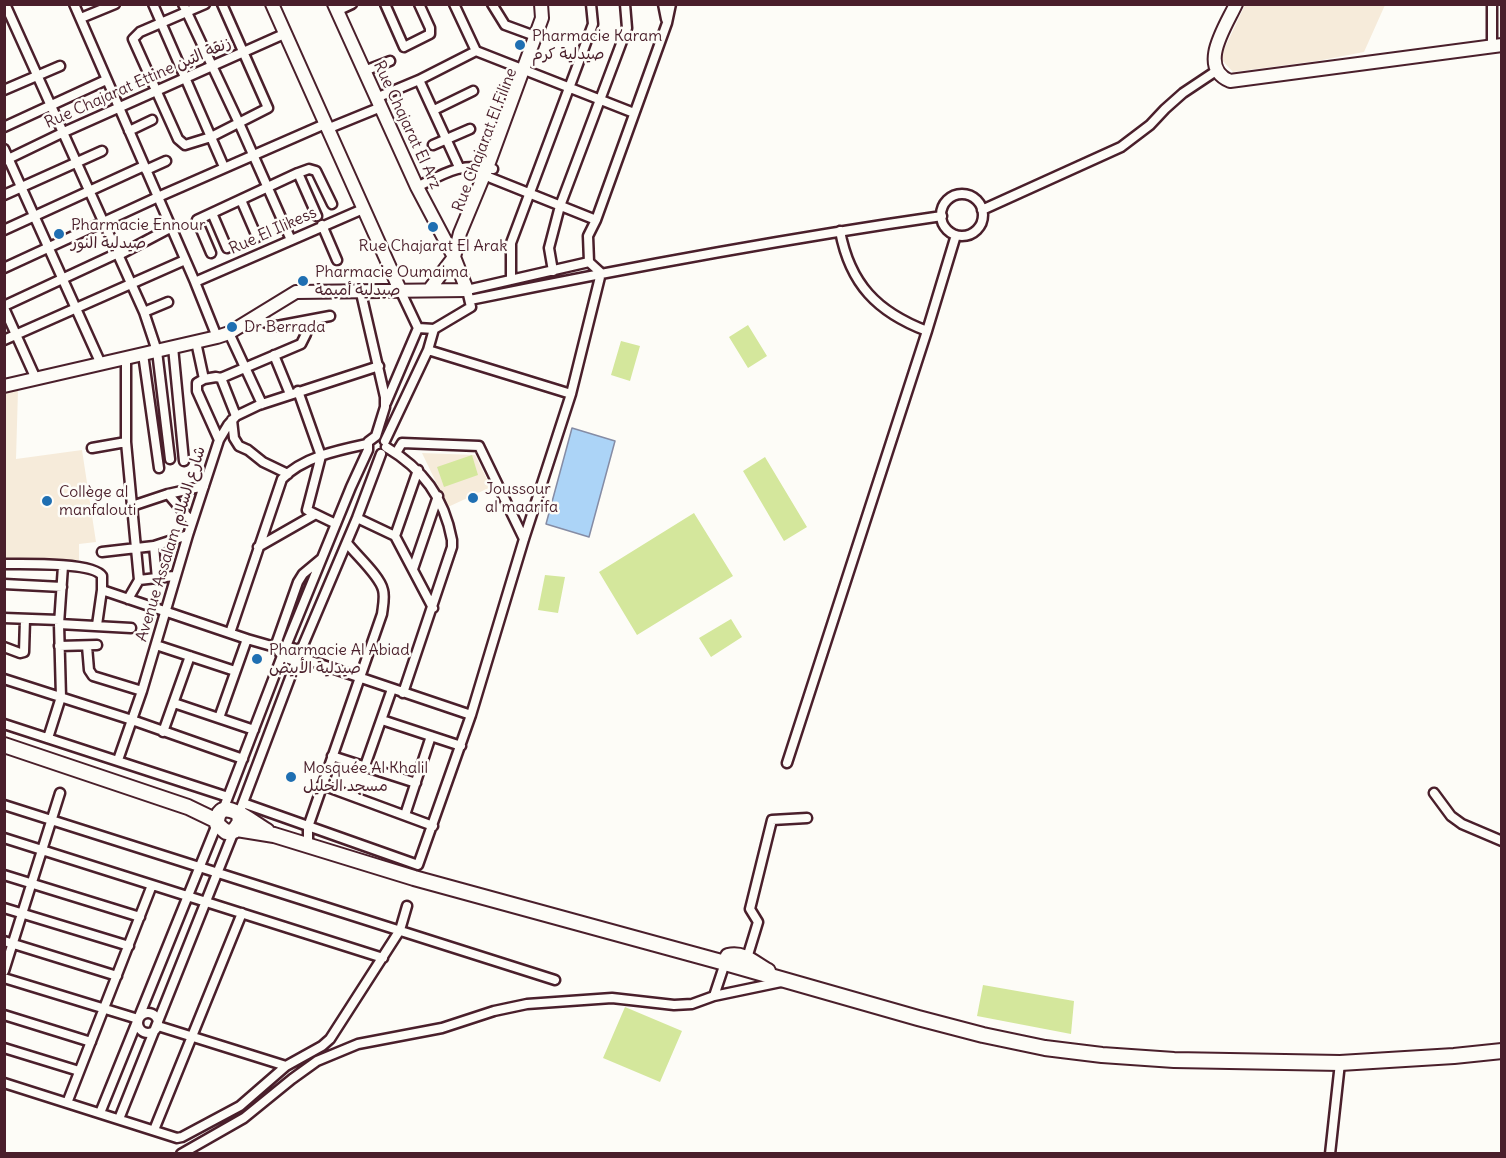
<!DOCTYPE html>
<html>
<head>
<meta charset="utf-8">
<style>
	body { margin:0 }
	#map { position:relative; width:1506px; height:1158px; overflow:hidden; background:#fdfcf7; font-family:Delius,sans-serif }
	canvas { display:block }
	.frame { position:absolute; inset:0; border:6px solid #4a1f2b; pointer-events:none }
</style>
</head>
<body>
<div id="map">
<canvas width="1506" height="1158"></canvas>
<div class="frame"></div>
</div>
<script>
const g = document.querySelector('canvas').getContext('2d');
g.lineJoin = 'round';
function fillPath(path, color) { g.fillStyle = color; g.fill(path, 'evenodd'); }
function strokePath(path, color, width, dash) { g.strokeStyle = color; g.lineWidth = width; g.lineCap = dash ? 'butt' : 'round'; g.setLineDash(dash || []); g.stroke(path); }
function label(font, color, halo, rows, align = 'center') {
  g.font = font + ' Delius,"Playpen Sans Arabic",sans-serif'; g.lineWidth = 5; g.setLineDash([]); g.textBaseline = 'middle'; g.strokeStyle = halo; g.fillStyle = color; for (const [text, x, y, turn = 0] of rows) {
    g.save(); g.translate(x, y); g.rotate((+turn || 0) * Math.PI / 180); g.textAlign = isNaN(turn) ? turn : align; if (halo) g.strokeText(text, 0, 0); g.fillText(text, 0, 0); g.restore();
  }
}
const built = new Path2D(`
	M1245,5H1385L1364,52L1317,61L1233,72L1220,58Z
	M18,390L16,459L82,450L96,542L79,544V560L5,561L4,394Z
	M422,453L475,455L491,487L448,507Z`);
const green = new Path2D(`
	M748,325L767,356L748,368L729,337Z
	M621,341L640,346L630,381L611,375Z
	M472,455L478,475L444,487L437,467Z
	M765,457L807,527L784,541L743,471Z
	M694,513L733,576L637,635L599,572Z
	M545,575L565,577L558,613L538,610Z
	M731,619L742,637L711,657L699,638Z
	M983,985L1074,1001L1071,1034L977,1016Z
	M625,1007L682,1031L660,1082L603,1058Z`);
const water = new Path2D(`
	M572,428L615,441L589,537L546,524Z`);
const street = new Path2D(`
	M5,4L144,312L157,351L170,459
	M74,4L195,282L217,337
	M153,4L224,167
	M183,4L239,123L291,240
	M205,4L140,32L133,39L178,139L185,145L211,137L268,108L222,4
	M385,4L404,47L430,34V28L419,4
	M454,4L476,51L634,113
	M492,4L505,25L535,36
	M663,4L666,19
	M1492,4V46
	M337,11L352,4
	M81,18L115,4
	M364,71L390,61
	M419,80L459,167
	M4,90L60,66
	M376,98L419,80L476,51
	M434,110L473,91
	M4,127L106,80
	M327,129L381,107
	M129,131L152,120
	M433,145L470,129
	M4,149L101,364
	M4,161L64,132L284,34
	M146,170L166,161
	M298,173L317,216
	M491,178L596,220
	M417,187C445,173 461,162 493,169
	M941 215a21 21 0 1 1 42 0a21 21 0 1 1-42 0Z
	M4,195L102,151
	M241,200L257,237
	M982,210L1121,147L1150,125L1165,109L1183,93L1216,71
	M212,213L227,248
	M322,225L337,260
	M4,230L144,166
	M840,231C850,284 877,312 927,331
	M211,253L197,220L298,173L309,169L316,171L332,204
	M119,255L172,227
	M589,262L588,236L596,220L667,23L671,4
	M4,268L158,197L325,124
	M553,271L549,248L560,206L627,28L625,4
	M511,280V243L590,32L593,24L591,4
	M195,282L363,209
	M400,290L418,328L434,329
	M470,300C626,268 783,239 942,216
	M4,306L118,253
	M4,308L36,379
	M144,312L168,302
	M256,316L268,324L277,326L330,316
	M229,333L262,404
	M4,340L185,260
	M196,342L204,379L197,383V391L219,440
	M173,347L184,461
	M428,350L571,394
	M143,354L159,468
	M274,355L290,394
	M126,358V442L139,580
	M221,378L301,344L306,334L303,322
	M204,379L216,377L221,378L236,416
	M298,391L321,456L307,510L336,524
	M386,403L418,328
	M232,420L234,438L239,446L248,450L263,462L288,474
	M386,447C423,469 444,497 452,540V547L403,693
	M92,448L126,442
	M396,453L402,443L479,446L524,539
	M168,494L192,522
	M132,506L168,494L204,486
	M357,518L395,536L433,608
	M395,536L418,470
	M154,546L157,579
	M258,547L314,515
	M102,552L154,546L188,535
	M4,564C22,564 94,562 102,576V590L247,639L275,647L286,646L301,651L308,660
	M413,569L438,496
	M139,580L174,576
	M4,584L62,587
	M128,599L139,580
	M4,618L59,620
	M59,624L131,628
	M97,625L102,590
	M230,633L282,479C303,457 339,450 367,444
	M156,645L235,671
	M59,646L97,645
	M87,646L89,670L93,676L142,691
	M4,647L20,653L24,652L25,619
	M275,647L298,582L303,574L321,559
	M279,652C286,661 297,662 308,660L471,715
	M4,679L132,720L243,759
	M174,703L254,730
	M219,718L247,639
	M382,720L461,746
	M4,724L228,797
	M163,732L190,656
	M48,738L61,697L59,624L63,566
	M332,756L416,783
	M118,760L142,691L188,535L219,440L228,425L236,416L259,405L379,366
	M787,763L927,331L956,235
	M365,766L392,689
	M322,785L433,826
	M1434,793L1451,816L1462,824L1502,841
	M243,803L418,865L471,715L524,539L571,394L601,273L589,262L467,290L471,307L434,329L428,350L385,441
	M4,805L555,980
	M241,808L296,662L357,518L381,454
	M223,810L282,656L351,487L368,450V442L376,436L385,407V397L361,293
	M405,815L431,736
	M4,838L383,958
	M308,845V827L382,614C383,606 385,597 383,590C380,576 356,555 347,543
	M4,875L140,917
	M4,908L129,946
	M4,941L117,976
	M747,958L758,922L750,909L772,820L807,818
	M4,971L60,793
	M4,978L138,1019
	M714,996L725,963
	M138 1023a10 10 0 1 1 20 0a10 10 0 1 1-20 0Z
	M4,1015L91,1042
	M158,1026L286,1066
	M4,1048L79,1071
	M4,1083L177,1138L182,1137L240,1106L286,1066L322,1046L330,1039L400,930L407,906
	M67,1103L152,885
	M100,1113L217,824
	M119,1119L234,831
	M154,1130L242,913
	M181,1154L244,1118L292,1079L317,1061L358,1044L442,1028L494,1011L527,1004L612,998L674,1005L692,1004L714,996L781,982
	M1330,1154L1340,1063`);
const secondary = new Path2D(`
	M272,4L400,290
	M1236,4C1226,26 1197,67 1230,81L1502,45
	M429,290L454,257L460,233L487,168L542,18L541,4
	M4,386L217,337L229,333L296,292L467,290L454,257L417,187L334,4`);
const primary = new Path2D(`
	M4,745L188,807L217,821
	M239,815L240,822L234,831L226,832L217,824C217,791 254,824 267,831
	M237,829L274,835L414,878L725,963L918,1018L983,1035L1045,1048L1102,1055L1174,1060L1340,1063L1454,1056L1502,1051
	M725,963L728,956C744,952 755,964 768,971`);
const markers = [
	[520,45,6,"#1f6fb2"],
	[433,227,6,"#1f6fb2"],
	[59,234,6,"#1f6fb2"],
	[303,281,6,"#1f6fb2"],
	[232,327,6,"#1f6fb2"],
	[473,498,6,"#1f6fb2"],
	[47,501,6,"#1f6fb2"],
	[257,659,6,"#1f6fb2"],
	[291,777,6,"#1f6fb2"]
];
const poiNames = [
	["Pharmacie Karam",532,36],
	["صيدلية كرم",532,54],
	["Pharmacie Ennour",71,225],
	["صيدلية النور",71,243],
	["Rue Chajarat El Arak",433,246,"center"],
	["Pharmacie Oumaima",315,272],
	["صيدلية أميمة",315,290],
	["Dr Berrada",244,327],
	["Joussour",485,489],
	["al maarifa",485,507],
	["Collège al",59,492],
	["manfalouti",59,510],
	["Pharmacie Al Abiad",269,650],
	["صيدلية الأبيض",269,668],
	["Mosquée Al Khalil",303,768],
	["مسجد الخليل",303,786]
];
const streetNames = [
	["Rue Chajarat Ettine زنقة التين",138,83,-24],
	["Rue Chajarat El Arz",407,125,65],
	["Rue Chajarat El Filine",485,140,-69],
	["Rue El Ilikess",273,231,-24],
	["Avenue Assalam شارع السلام",171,544,-73]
];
fillPath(built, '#f6ebda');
fillPath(green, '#d4e79c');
fillPath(water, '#acd4f7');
strokePath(water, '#858ca5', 1.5);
strokePath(street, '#4a1f2b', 13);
strokePath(secondary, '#4a1f2b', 16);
strokePath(primary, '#4a1f2b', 18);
strokePath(street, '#fdfcf7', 8);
strokePath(secondary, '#fdfcf7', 12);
strokePath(primary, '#fdfcf7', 14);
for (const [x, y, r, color] of markers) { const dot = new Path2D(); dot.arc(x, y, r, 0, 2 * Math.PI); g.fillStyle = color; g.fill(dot); strokePath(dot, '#fdfcf7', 2); }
label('16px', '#4a1f2b', '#fdfcf7', poiNames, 'left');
label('16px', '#4a1f2b', '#fdfcf7', streetNames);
</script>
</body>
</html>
